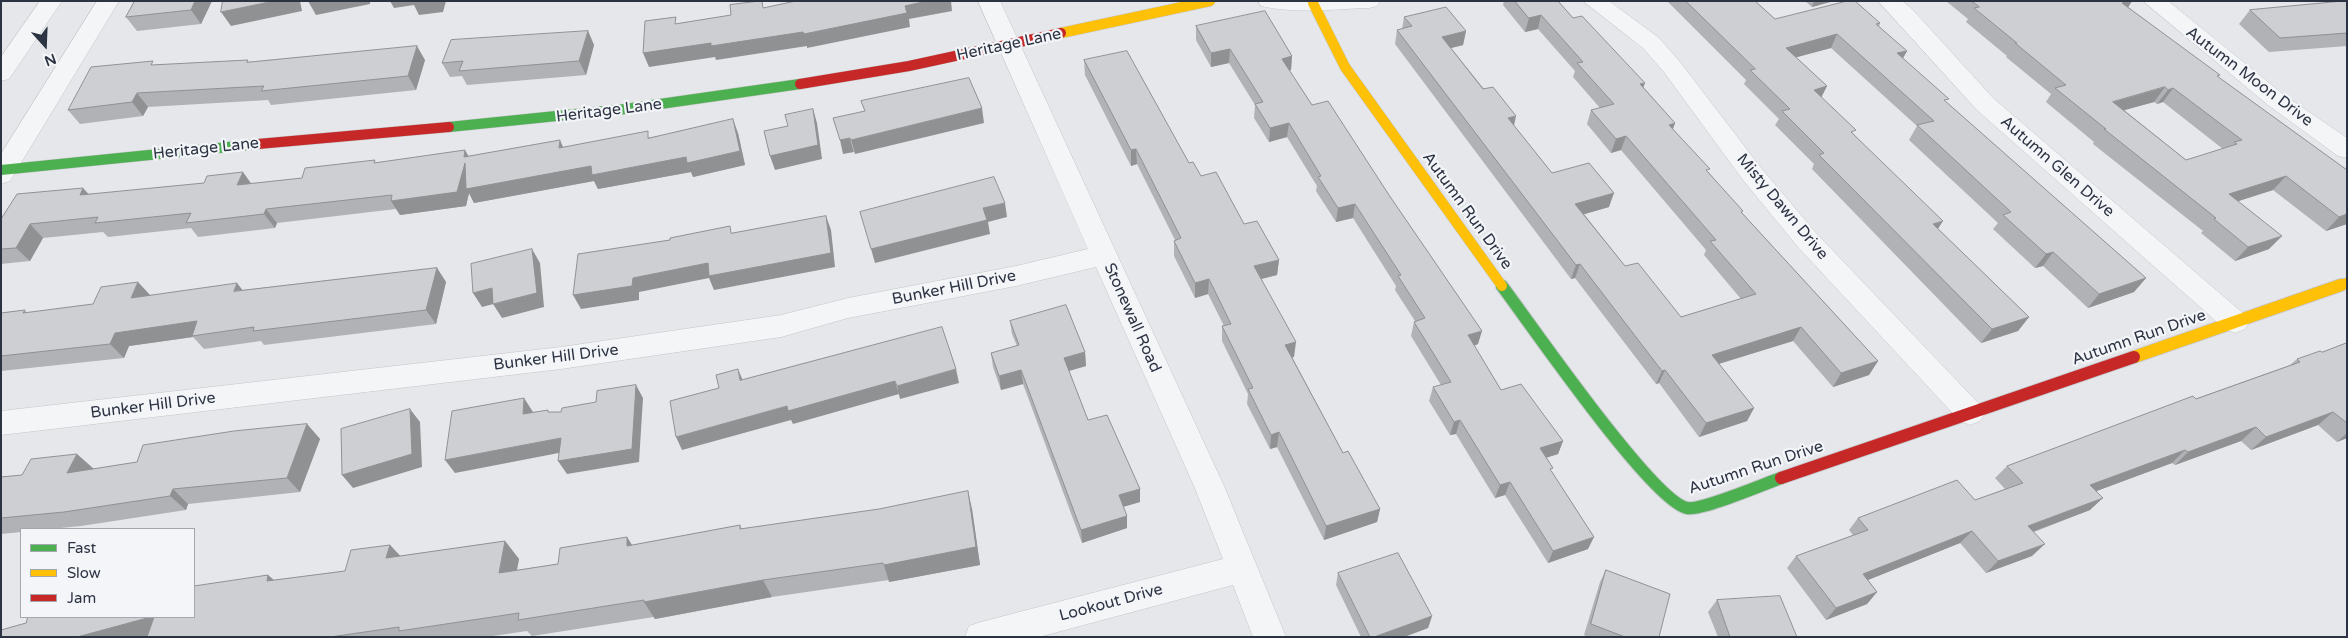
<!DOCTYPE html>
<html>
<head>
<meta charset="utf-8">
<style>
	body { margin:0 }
	#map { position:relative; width:2348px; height:638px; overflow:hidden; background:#e5e7ea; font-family:"Varela Round",sans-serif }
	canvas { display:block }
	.frame { position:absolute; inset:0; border:2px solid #2c3342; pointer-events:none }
	.legend { position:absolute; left:20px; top:528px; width:175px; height:90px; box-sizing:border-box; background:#f3f5f8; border:1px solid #a3a7af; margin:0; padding:6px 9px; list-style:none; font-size:15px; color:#2c3342 }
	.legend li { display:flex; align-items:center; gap:10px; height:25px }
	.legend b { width:25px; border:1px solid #a3a7af }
	.north { position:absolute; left:20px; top:20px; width:50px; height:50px; -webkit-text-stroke:4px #f3f5f8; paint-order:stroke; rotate:160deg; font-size:14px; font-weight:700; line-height:20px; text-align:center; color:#2c3342 }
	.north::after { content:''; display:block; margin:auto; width:18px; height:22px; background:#2c3342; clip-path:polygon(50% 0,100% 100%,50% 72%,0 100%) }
</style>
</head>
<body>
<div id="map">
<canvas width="2348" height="638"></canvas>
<div class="frame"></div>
<ul class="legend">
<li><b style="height:6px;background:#4caf50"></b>Fast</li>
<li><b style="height:6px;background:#ffc107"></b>Slow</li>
<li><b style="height:6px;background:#c62828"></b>Jam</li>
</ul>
<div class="north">N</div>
</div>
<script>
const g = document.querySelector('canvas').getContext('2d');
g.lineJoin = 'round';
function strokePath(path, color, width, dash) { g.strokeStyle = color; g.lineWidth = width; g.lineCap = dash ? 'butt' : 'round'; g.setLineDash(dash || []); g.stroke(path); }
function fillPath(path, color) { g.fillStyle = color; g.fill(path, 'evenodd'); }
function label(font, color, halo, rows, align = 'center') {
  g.font = font + ' "Varela Round",sans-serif'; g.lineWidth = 4.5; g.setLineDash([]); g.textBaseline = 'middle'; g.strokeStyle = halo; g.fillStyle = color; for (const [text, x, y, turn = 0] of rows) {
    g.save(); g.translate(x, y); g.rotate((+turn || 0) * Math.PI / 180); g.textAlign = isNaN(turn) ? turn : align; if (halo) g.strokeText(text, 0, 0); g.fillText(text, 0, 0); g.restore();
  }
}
const street = new Path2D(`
	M40,1H62L9,79L1,81V57Z
	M97,1H119L10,181L1,184V154Z
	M978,1H1000L1224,486L1286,637H1253L1233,585L1039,637H965L969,626L981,622L1223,559L1194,486L1096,267L1016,286L848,318L781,337L561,369L1,435V411L561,347L781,315L848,298L1016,266L1088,249Z
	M1258,1H1380L1377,6L1369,8C1334,9 1295,14 1261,6Z
	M1583,1H1609L1659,38L1680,62L1761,168L1816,233L1980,405L1985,413L1980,421L1970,425L1960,421L1798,247L1743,180L1664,72L1643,48Z
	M1878,1H1902L1912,9L1993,98L2245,315L2249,322L2245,329L2235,333L2225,329L1977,110Z
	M2143,1H2168L2284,95L2347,138V158L2338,156L2268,105Z`);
const fastFar1 = new Path2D(`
	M449,127L625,109L800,84
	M1,170L258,144`);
const fast = new Path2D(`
	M1502,286C1530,323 1652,501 1687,508C1701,511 1764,484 1781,478`);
const slowFar1 = new Path2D(`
	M1313,3L1345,67L1502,286
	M1061,33L1210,1
	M2338,286L2347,283`);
const slow = new Path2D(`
	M2134,357L2341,285`);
const jamFar1 = new Path2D(`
	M800,84L909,66L1061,33
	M258,144L449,127`);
const jam = new Path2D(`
	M1781,478L2134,357`);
const wall = new Path2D(`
	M135,1H212L201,24L137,31L126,17Z
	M1504,1H1558L1573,18L1644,88L1675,123L1673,129L1742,213L1878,361L1869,375L1833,387L1793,341L1719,364L1754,408L1747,421L1699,437L1659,383L1656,384L1575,278L1571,279L1395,44L1397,30L1402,29L1404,17L1466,31L1463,45L1451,48L1552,173L1609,207L1584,214L1625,266L1681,317L1741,299L1704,255L1706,250L1621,150L1611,153L1587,124L1591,110L1600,108L1573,77L1575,71L1538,29L1525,32L1503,5Z
	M1667,1H1755L1775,19L1880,23L1879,27L1907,51L1903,58L1947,103L2146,278L2134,292L2088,308L2043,266L2035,268L1993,229L1998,223L1909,140L1917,126L1831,48L1796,57L1827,86L1821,97L1938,229L2029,317L2018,331L1981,343L1812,169L1814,164L1775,125L1779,119L1744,84L1746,80Z
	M1805,1H1834L1812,7Z
	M1946,1H2132L2128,7L2218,77L2347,170V224L2326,231L2273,190L2238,201L2269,249L2235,261L2201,233L2203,231L2093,144L2094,142L2046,102L2051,94L2006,57L2007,56L1966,22L1968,19ZM2154,102L2157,104L2163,102L2223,149L2186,160L2124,110Z
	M2347,1V46L2269,52L2239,24L2250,10Z
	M1196,26L1292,56L1291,70L1289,71L1312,105L1478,344L1474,346L1501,390L1563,441L1558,454L1546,458L1551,471L1588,549L1548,563L1505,495L1495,498L1456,434L1450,435L1429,401L1433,387L1441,385L1411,336L1414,322L1415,321L1395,290L1396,286L1353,218L1336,222L1316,191L1317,186L1287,137L1269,142L1254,118L1255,105L1229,63L1211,67L1196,40Z
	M588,31L594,45L586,75L467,85L462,76L450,77L442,63Z
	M425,60L416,90L271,105L268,100L148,107L143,116L80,124L68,110L155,65L250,62Z
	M1084,60L1189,163L1244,224L1279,260L1277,275L1261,279L1294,357H1292L1343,453L1380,509L1377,522L1324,540L1277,447L1270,449L1247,404L1248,394L1222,341V326H1224L1208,294L1195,298L1174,256V241L1175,240L1137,164L1131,166L1085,75Z
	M738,133L745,165L693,177L691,172L598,189L594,181L474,203L469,193L466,206L400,215L396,209L277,223L275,228L198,237L191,228L108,237L103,232L43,238L30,261L1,264V219L88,194L252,184L302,178L377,163L469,156L563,147L651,137Z
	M437,268L446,282L436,324L264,345L261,341L204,349L193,337L129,346L124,358L1,371V313L25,310L27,313L93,304L150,295L243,290Z
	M1010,321L1085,352L1086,366L1069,371L1088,420L1140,489V502L1123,507L1127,516V528L1082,543L1023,384L1001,390L993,367L991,353L1017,346L1012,334Z
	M2347,343V438L2337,442L2318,425L2251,450L2241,441L2175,465L2172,463L2096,491L2090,510L2034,532L2032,556L1986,573L1960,543L1868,580L1877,592L1867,604L1826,620L1787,568L1796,556L1853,535L1849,530L1858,518L1975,500L2005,489L1995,478L2007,466L2290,365L2297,359L2322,352Z
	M307,424L320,439L300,492L188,504L186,510L81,526L50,529H21V532L1,534V477L94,469L137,462Z
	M972,509L980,565L889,582V580L772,597L655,619L654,617L532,636L527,631L486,637H1L26,623L268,575L274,580L345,571L390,545L400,556L505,541L519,559L517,570L558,564L627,537L632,545L740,525L742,529Z
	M1606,570L1659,637H1588L1584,635L1600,582Z
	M1338,573L1432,616L1428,628L1404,637H1361L1336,585Z
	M1717,600L1797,637H1718L1708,612Z`);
const shadedWall = new Path2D(`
	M195,1H212L201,24L191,10Z
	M274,1H300L302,11L231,26L221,12Z
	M308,1H370V4L316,15Z
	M390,1H446L443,12L419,15L414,5L394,8Z
	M927,1H951L952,11L909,19L910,27L807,48V46L716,60L715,57L649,67L643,53Z
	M1814,1H1834L1812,7Z
	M2128,1H2132L2124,14L2122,3Z
	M1541,15L1538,29L1525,32L1529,18Z
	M588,31L594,45L586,75L579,61Z
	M1466,31L1463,45L1439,51L1442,37Z
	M1837,34L1831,48L1779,62L1786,48Z
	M417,46L425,60L416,90L408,76Z
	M1230,49L1229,63L1211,67V53Z
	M1907,51L1899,65L1897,53Z
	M1292,56L1291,70L1280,73L1282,59Z
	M1645,83L1640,97V84Z
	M1827,86L1820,100L1814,90Z
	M2165,87L2154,102L2103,116L2113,102Z
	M2173,88L2163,102L2157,104L2168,90Z
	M137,93L148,107L143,116L132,102Z
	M982,108L984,123L855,154L851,140Z
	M813,109L817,123L822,159L775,170L770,156Z
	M1516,116L1513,130L1508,118Z
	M733,119L738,133L745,165L693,177L691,172L598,189L594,181L474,203L469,193L466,206L400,215L391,201L465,163L591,166Z
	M1289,123L1287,137L1269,142L1270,128Z
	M1675,123L1670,137L1669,125Z
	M1626,136L1621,150L1611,153L1616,139Z
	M850,138L854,152L843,154L840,140Z
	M560,140L566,154L559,148Z
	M1136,149L1137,164L1131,166V150Z
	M465,150L473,164L464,157Z
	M243,172L253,186L237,185Z
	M2286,176L2273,190L2217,208L2229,194Z
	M83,188L96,202L80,195Z
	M1614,193L1609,207L1571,218L1575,204Z
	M1005,203L1007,217L988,222L990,234L875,263L871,249L983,208Z
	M1355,204L1353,218L1336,222L1338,208Z
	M266,209L277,223L275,228L264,214Z
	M2347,214V224L2326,231L2339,217Z
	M826,216L831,230L835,267L714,290L709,278L639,292V300L581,309L573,295L633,278Z
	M1943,221L1934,235L1933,224Z
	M30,224L43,238L30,261L16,248Z
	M2282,236L2269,249L2235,261L2248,247Z
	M532,249L540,263L544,307L502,318L493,304Z
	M2053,252L2043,266L2035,268L2046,254Z
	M1279,260L1277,275L1253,281L1254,266Z
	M1580,264L1575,278L1571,279L1576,265Z
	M437,268L446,282L436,324L426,310Z
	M2146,278L2134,292L2088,308L2099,294Z
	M1209,279L1208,294L1195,298V283Z
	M138,282L151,296L131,298Z
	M237,283L248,297L234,291Z
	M492,288L501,302L482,307L473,293Z
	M2029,317L2018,331L1981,343L1992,329Z
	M197,321L192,336L193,337L129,346L124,358L110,344L115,333Z
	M1801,327L1793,341L1705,368L1712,355Z
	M1482,331L1478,344L1464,349L1468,335Z
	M1296,342L1294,357L1284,360L1285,345Z
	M1085,352L1086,366L1065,372L1064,358Z
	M1878,361L1869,375L1833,387L1841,373Z
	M738,369L744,383L740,380Z
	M956,369L959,383L900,399L897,386Z
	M1021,370L1023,384L1001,390L999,376Z
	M1665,370L1659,383L1656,384L1662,371Z
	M895,381L899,394L793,424L791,420L682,450L676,437L787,406Z
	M636,385L643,398L639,462L567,474L558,461Z
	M524,398L533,412L532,428L523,414Z
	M1754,408L1747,421L1699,437L1706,423Z
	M410,409L420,422L422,467L353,488L342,475Z
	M2333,412L2318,425L2251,450L2266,437Z
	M1460,420L1456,434L1450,435L1454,422Z
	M307,424L320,439L300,492L287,478Z
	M2256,427L2241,441L2175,465L2188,452Z
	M1279,432L1277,447L1270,449L1271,435Z
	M2347,433V438L2337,442Z
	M561,438L569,451L455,473L445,460Z
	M1563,441L1558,454L1535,461L1540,448Z
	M2185,450L2172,463L2078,498L2090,485Z
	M77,454L94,469L84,488L67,473Z
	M1510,482L1505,495L1495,498L1500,485Z
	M173,489L188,504L186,510L170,496Z
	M1140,489V502L1119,508V495Z
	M968,491L972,509L980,565L889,582L884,565Z
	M2103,498L2090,510L2016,538L2028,526Z
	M1380,509L1377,522L1324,540L1326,526Z
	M1127,516V528L1082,543L1081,530Z
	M1972,531L1960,543L1853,586L1863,574Z
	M627,537L638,555L627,546Z
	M1594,537L1588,549L1548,563L1553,551Z
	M505,541L519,559L513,590L499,573Z
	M2045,544L2032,556L1986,573L1998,561Z
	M390,545L406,562L386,558Z
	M268,575L287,592L267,581Z
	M763,580L772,597L655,619L644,602Z
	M1877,592L1867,604L1826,620L1836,608Z
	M1432,616L1428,628L1404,637H1374Z
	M151,617H156L160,637H77Z`);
const building = new Path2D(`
	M135,1H195L191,10L126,17Z
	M223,1H274L221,12Z
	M760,1H762L763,8L796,1H927L905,6L907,13L804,34L803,32L711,46V43L643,53L645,21L676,17L675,24L731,15L730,5Z
	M1515,1H1558L1573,18L1582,16L1645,83L1640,84L1675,123L1669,125L1710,169L1706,170L1743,211L1741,212L1878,361L1841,373L1801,327L1712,355L1754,408L1706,423L1665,370L1662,371L1580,264L1576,265L1397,30L1412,26L1404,17L1446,7L1466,31L1442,37L1483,89L1493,87L1516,116L1508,118L1552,173L1589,163L1614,193L1575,204L1625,266L1638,263L1681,317L1756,294L1710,241L1716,240L1626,136L1616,139L1591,110L1614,104L1577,63L1583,62L1541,15L1529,18Z
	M1686,1H1755L1775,19L1847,1H1855L1880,23L1876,24L1907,51L1897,53L1949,99L1944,100L2146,278L2099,294L2053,252L2046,254L2003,215L2011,212L1917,125L1934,121L1837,34L1786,48L1827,86L1814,90L1856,130L1851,132L1943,221L1933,224L2029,317L1992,329L1819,155L1824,153L1782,111L1790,109L1750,70L1755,69Z
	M1972,1H2128L2122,3L2220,75L2217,76L2347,170V214L2339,217L2286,176L2229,194L2282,236L2248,247L2214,219L2216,218L2104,129H2106L2055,88L2066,85L2015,43H2017L1974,8L1979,7ZM2165,87L2168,90L2173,88L2242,140L2234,142L2237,144L2186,160L2113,102Z
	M2347,1V33L2280,38L2250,10Z
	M1265,11L1292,56L1282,59L1312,105L1328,101L1389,195L1482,331L1468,335L1501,390L1521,384L1563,441L1540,448L1553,468L1550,469L1594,537L1553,551L1510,482L1500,485L1460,420L1454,422L1433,387L1451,382L1414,322L1425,318L1398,276L1401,275L1355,204L1338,208L1318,177L1321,176L1289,123L1270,128L1255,104L1263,102L1230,49L1211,53L1196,26Z
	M588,31L579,61L459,71L463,61L442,63L451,40Z
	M417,46L408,76L261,91L264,86L137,93L132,102L68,110L91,67L153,61L151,65L248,60L247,62Z
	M1127,51L1189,163L1193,162L1201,176L1216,172L1244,224L1257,221L1279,260L1254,266L1296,342L1285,345L1343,453L1348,451L1380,509L1326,526L1279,432L1271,435L1248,389L1253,388L1222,326L1231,324L1209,279L1195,283L1174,241L1181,238L1136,149L1131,150L1084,60Z
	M969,78L982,108L851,140L850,138L840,140L833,118L865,111L861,101Z
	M813,109L818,145L770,156L764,131L788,126L785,115Z
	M733,119L740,151L687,163L686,157L592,175L591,166L466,189L465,163L457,192L391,201L392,195L266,209L264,214L186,223L191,213L95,223L98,217L30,224L16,248L1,249V219L17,194L83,188L80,195L204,183L207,176L243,172L237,185L302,178L305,168L375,160L374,163L465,150L464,157L560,140L559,148L648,131V138Z
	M994,177L1005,203L983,208L987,220L871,249L860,212Z
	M826,216L831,253L709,276L708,263L633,278L632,286L573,295L578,254L670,240V238L730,226L731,233Z
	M532,249L537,293L493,304L492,288L473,293L471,264Z
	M437,268L426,310L253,331L254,327L192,336L197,321L115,333L110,344L1,356V313L25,310L23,313L93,304L101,287L138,282L131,298L237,283L234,291Z
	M1066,305L1085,352L1064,358L1088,420L1107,415L1140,489L1119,495L1127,516L1081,530L1021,370L999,376L991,353L1019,345L1010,321Z
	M942,327L956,369L897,386L895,381L788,411L787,406L676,437L670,401L719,388L716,375L738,369L740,380Z
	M2347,343V423L2333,412L2266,437L2256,427L2188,452L2185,450L2090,485L2103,498L2028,526L2045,544L1998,561L1972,531L1863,574L1877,592L1836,608L1796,556L1868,530L1858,518L1957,480L1975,500L2023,483L2007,466L2193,396L2196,399L2300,362L2297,359L2320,351L2322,352Z
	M636,385L632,449L558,461L561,438L445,460L452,411L524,398L523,414L548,410V412H561L562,408L596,402L597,391Z
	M410,409L412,454L342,475L341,429Z
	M307,424L287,478L173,489L170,496L64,512L1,518V477L22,475L31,459L77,454L67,473L137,462L143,445L234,431Z
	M968,491L976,547L884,565L883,563L763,580L644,602V600L518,620L519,613L399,631V627L330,637H147L154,617H194V586L268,575L267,581L345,571L351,550L390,545L386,558L505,541L499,573L558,564L560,548L627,537V546L740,525V529L879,509Z
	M1398,553L1432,616L1374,637H1370L1338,573Z
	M1606,570L1670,594L1659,637H1625L1591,624Z
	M1780,596L1797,637H1730L1717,600Z
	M28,617H151L77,637H1V630L26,623Z`);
const streetNames = [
	["Heritage Lane",1009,45,-12],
	["Autumn Moon Drive",2249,77,37],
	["Heritage Lane",609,111,-7],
	["Heritage Lane",206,149,-6],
	["Autumn Glen Drive",2057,167,41],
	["Misty Dawn Drive",1782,207,50],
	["Autumn Run Drive",1467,211,54],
	["Bunker Hill Drive",954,288,-11],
	["Stonewall Road",1132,318,66],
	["Autumn Run Drive",2139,338,-19],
	["Bunker Hill Drive",556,358,-7],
	["Bunker Hill Drive",153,406,-7],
	["Autumn Run Drive",1756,468,-18],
	["Lookout Drive",1111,603,-15]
];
strokePath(street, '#c3c5c8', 1);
strokePath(fastFar1, '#c3c5c8', 11);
strokePath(fast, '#c3c5c8', 14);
strokePath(slowFar1, '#c3c5c8', 11);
strokePath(slow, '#c3c5c8', 14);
strokePath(jamFar1, '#c3c5c8', 11);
strokePath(jam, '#c3c5c8', 14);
fillPath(street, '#f4f5f6');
strokePath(fastFar1, '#4caf50', 10);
strokePath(fast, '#4caf50', 12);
strokePath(slowFar1, '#ffc107', 10);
strokePath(slow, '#ffc107', 12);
strokePath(jamFar1, '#c62828', 10);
strokePath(jam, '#c62828', 12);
fillPath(wall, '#b0b2b5');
fillPath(shadedWall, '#909193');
fillPath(building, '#cdcfd2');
strokePath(building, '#909193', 1);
label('16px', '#2c3342', '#f3f5f8', streetNames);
</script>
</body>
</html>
